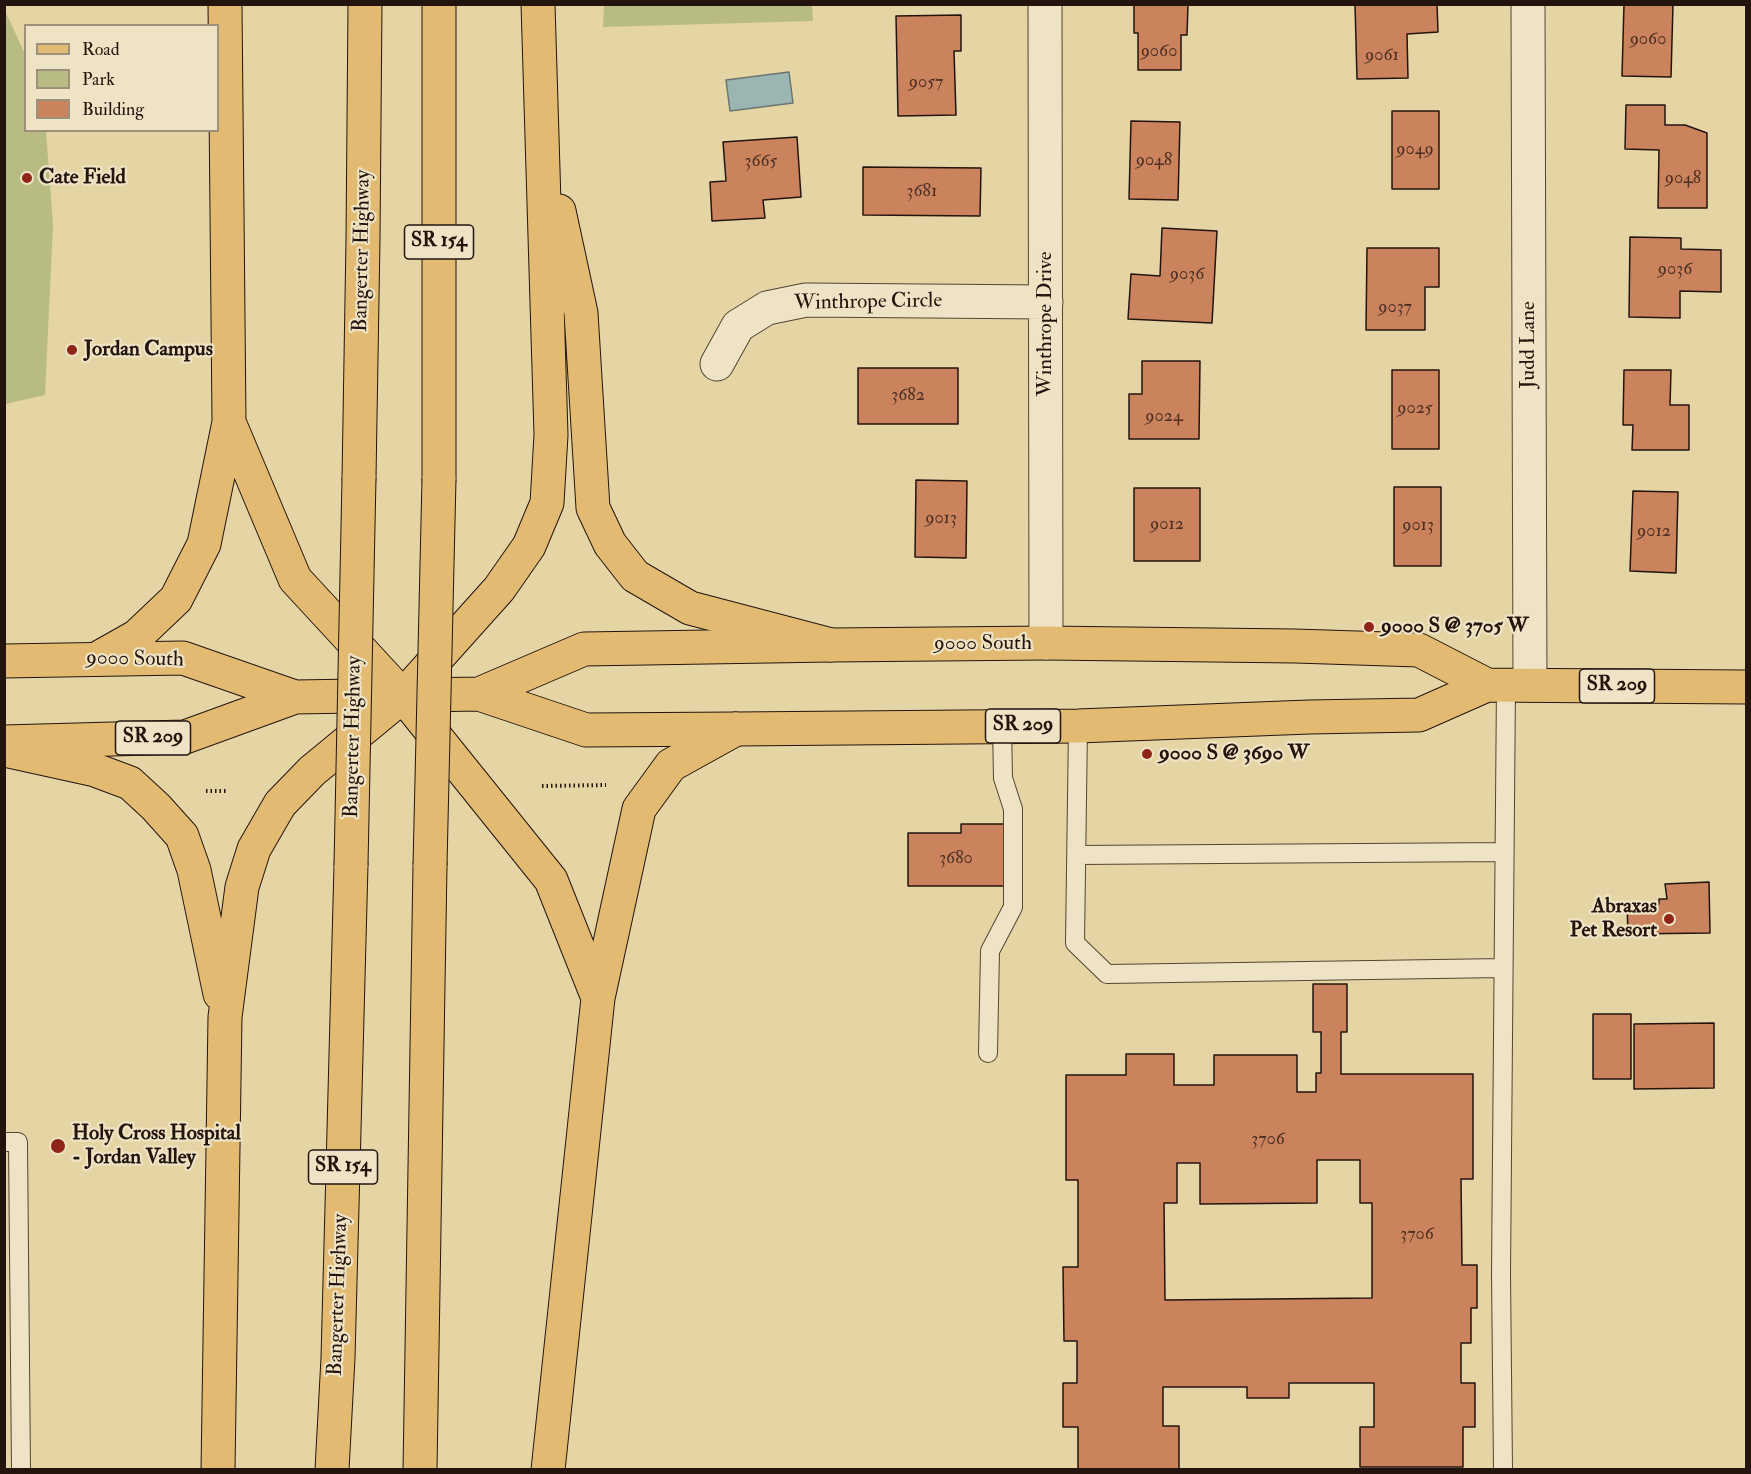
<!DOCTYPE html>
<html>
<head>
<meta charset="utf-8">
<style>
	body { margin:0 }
	#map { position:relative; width:1751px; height:1474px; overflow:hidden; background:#e5d4a4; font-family:"IM FELL Double Pica",serif }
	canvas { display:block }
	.frame { position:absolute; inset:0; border:6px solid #23150e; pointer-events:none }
	.legend { position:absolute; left:24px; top:24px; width:195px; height:108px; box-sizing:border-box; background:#eee3c4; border:2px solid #9d917b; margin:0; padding:8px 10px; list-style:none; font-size:18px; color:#23150e }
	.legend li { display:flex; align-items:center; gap:12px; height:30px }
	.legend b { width:30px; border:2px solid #9d917b }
</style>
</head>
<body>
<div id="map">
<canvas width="1751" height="1474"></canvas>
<div class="frame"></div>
<ul class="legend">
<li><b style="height:8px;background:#e2ba72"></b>Road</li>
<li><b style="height:16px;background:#b8bc83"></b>Park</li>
<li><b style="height:16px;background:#cb835e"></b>Building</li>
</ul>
</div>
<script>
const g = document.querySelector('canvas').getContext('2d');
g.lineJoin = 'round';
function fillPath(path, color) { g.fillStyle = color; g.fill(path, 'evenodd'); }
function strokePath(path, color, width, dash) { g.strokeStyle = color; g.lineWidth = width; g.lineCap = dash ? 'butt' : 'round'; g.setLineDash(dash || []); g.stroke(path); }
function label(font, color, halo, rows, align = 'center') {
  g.font = font + ' "IM FELL Double Pica",serif'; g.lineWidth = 4.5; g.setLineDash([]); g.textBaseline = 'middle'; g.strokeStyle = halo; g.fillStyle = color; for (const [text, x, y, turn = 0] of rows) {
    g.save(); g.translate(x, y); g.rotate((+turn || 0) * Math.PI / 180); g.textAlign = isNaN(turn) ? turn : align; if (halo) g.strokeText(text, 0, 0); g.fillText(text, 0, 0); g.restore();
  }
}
const green = new Path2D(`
	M604,5H812L813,21L603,27Z
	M5,11L25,54L26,130L46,131L53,225L45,395L5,404Z`);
const water = new Path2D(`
	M789,72L793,103L730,111L726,80Z`);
const building = new Path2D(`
	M1134,4H1188L1187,35H1181V70H1138V33H1134Z
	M1355,4H1437L1438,32L1407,34L1408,78L1357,79Z
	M1624,4H1673L1671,77L1622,76Z
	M961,15V51H954L956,115L898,116L896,16Z
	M1626,105H1665V125H1685L1707,133V208H1658L1659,150L1625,149Z
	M1392,111H1439V189H1392Z
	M1131,121L1180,122L1178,200L1129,199Z
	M797,137L801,197L763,200L765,218L712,221L710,182L726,181L723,142Z
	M863,167L981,168L980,216L863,215Z
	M1162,228L1217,231L1212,323L1128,319L1131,274L1160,276Z
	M1630,237L1681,238V249L1721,250V292L1680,291V318L1629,317Z
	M1367,248H1439V287H1425V330H1366Z
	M1142,361H1200L1199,439H1129V394H1142Z
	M858,368H958V424H858Z
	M1392,370H1439V449H1392Z
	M1624,370H1671L1670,405H1689V450H1632L1633,425H1623Z
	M916,480L967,481L966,558L915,557Z
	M1394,487H1441V566H1394Z
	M1134,488H1200V561H1134Z
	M1633,491L1678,492L1676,573L1630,571Z
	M961,824H1004V886H908V833H961Z
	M1709,882L1710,933L1628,934L1627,904H1659V899H1667L1665,884Z
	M1313,984H1347V1032H1341V1074H1473V1179H1461L1462,1265H1477V1308H1471V1343H1461V1383H1475V1427H1463V1467H1360V1427H1374V1383H1289V1398H1247V1387H1163V1426H1179V1469H1078V1427H1063V1383H1077V1341H1064L1063,1267H1078V1180H1066V1075H1126V1054H1174V1085H1214V1055H1297V1092H1316V1073H1321V1032H1313ZM1317,1160H1360V1203H1372V1298L1165,1300L1164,1203H1177V1163H1200V1204L1317,1203Z
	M1593,1014H1631V1079H1593Z
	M1714,1023V1088L1634,1089V1024Z`);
const path = new Path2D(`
	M542,786L606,785
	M206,791H228`);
const lane = new Path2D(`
	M1078,726L1075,943L1107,974L1503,968
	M1077,855L1504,852
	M988,1053L990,951L1013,907V809L1003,778L1002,726
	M4,1142H18L21,1470
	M1503,1470L1501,1273L1506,685`);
const street = new Path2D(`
	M1045,4L1046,643
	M1528,4L1530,685
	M717,364L738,326L767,308L806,300L1046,302`);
const primary = new Path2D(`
	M4,661L183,658L295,697
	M479,694L584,649L831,645L1046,643L1295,646L1419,650L1487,685
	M4,742L185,737L295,697L479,694L586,730L736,729L1078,726L1309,717L1419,715L1487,685L1746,687`);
const highway = new Path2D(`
	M559,211L581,313L593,508L610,544L635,576L690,608L831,645
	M229,422L295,579L403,696L551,880L598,998
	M359,478L363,239L365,4
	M439,479V4
	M98,658L137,636L176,599L204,544L229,422L225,4
	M4,750L95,770L130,783L156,807L182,836L194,870L220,994
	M218,1470L225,1017L242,887L254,849L280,804L312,771L403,696L499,589L529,546L547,503L551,435L538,4
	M332,1470L338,1358L351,865
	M420,1470L430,865
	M548,1470L598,998L639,809L671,765L736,729`);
const highwayBridge = new Path2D(`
	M351,865L359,478
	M430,865L439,479`);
const markers = [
	[27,178,6,"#8f2418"],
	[72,350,6,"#8f2418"],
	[1369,627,6,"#8f2418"],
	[1147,754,6,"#8f2418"],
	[1669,919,6,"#8f2418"],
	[58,1146,8,"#8f2418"]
];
const numberNames = [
	["9060",1648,40],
	["9060",1159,52],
	["9061",1382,56],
	["9057",926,83],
	["9049",1415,150],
	["9048",1154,161],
	["3665",761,162],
	["9048",1683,179],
	["3681",922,192],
	["9036",1675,270],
	["9036",1187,275],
	["9037",1395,308],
	["3682",908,396],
	["9025",1415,409],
	["9024",1164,417],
	["9013",941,519],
	["9012",1167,525],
	["9013",1418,526],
	["9012",1654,532],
	["3680",956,859],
	["3706",1268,1140],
	["3706",1417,1235]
];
const shields = [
	[439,242,69],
	[1617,686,75],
	[1023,726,75],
	[153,738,75],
	[343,1167,69]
];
const shieldNames = [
	["SR 154",439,242],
	["SR 209",1617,686],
	["SR 209",1023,726],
	["SR 209",153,738],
	["SR 154",343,1167]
];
const poiNames = [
	["Cate Field",39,178],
	["Jordan Campus",84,350],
	["9000 S @ 3705 W",1381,627],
	["9000 S @ 3690 W",1159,754],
	["Abraxas",1657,907,"right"],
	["Pet Resort",1657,931,"right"],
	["Holy Cross Hospital",72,1134],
	["- Jordan Valley",72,1158]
];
const streetNames = [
	["Bangerter Highway",363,251,-89],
	["Winthrope Circle",868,303,-1],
	["Winthrope Drive",1046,324,-90],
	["Judd Lane",1529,345,-90],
	["9000 South",983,644],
	["9000 South",135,660,1],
	["Bangerter Highway",354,737,-89],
	["Bangerter Highway",339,1295,-88]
];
fillPath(green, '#b8bc83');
fillPath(water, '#9bb5b2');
strokePath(water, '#6b7570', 1.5);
fillPath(building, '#cb835e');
strokePath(building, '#23150e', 1.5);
strokePath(lane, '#544534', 20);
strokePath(street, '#544534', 35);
strokePath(primary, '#23150e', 35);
strokePath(highway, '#23150e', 35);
strokePath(path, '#23150e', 4, [1.5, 3]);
strokePath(lane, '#eee3c4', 18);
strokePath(street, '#eee3c4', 33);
strokePath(primary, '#e2ba72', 33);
strokePath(highway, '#e2ba72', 33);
strokePath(highwayBridge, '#23150e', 35, []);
strokePath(highwayBridge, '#e2ba72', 33);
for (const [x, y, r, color] of markers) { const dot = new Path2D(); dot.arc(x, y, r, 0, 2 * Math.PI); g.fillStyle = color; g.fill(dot); strokePath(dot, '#eee3c4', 2); }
label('18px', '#4d3022', null, numberNames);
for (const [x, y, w] of shields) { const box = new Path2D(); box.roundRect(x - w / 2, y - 17, w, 34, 4.5); g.fillStyle = '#eee3c4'; g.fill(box); strokePath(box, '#23150e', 1.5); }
label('bold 20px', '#23150e', null, shieldNames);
label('bold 21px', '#23150e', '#eee3c4', poiNames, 'left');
label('21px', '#23150e', '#eee3c4', streetNames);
</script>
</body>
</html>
